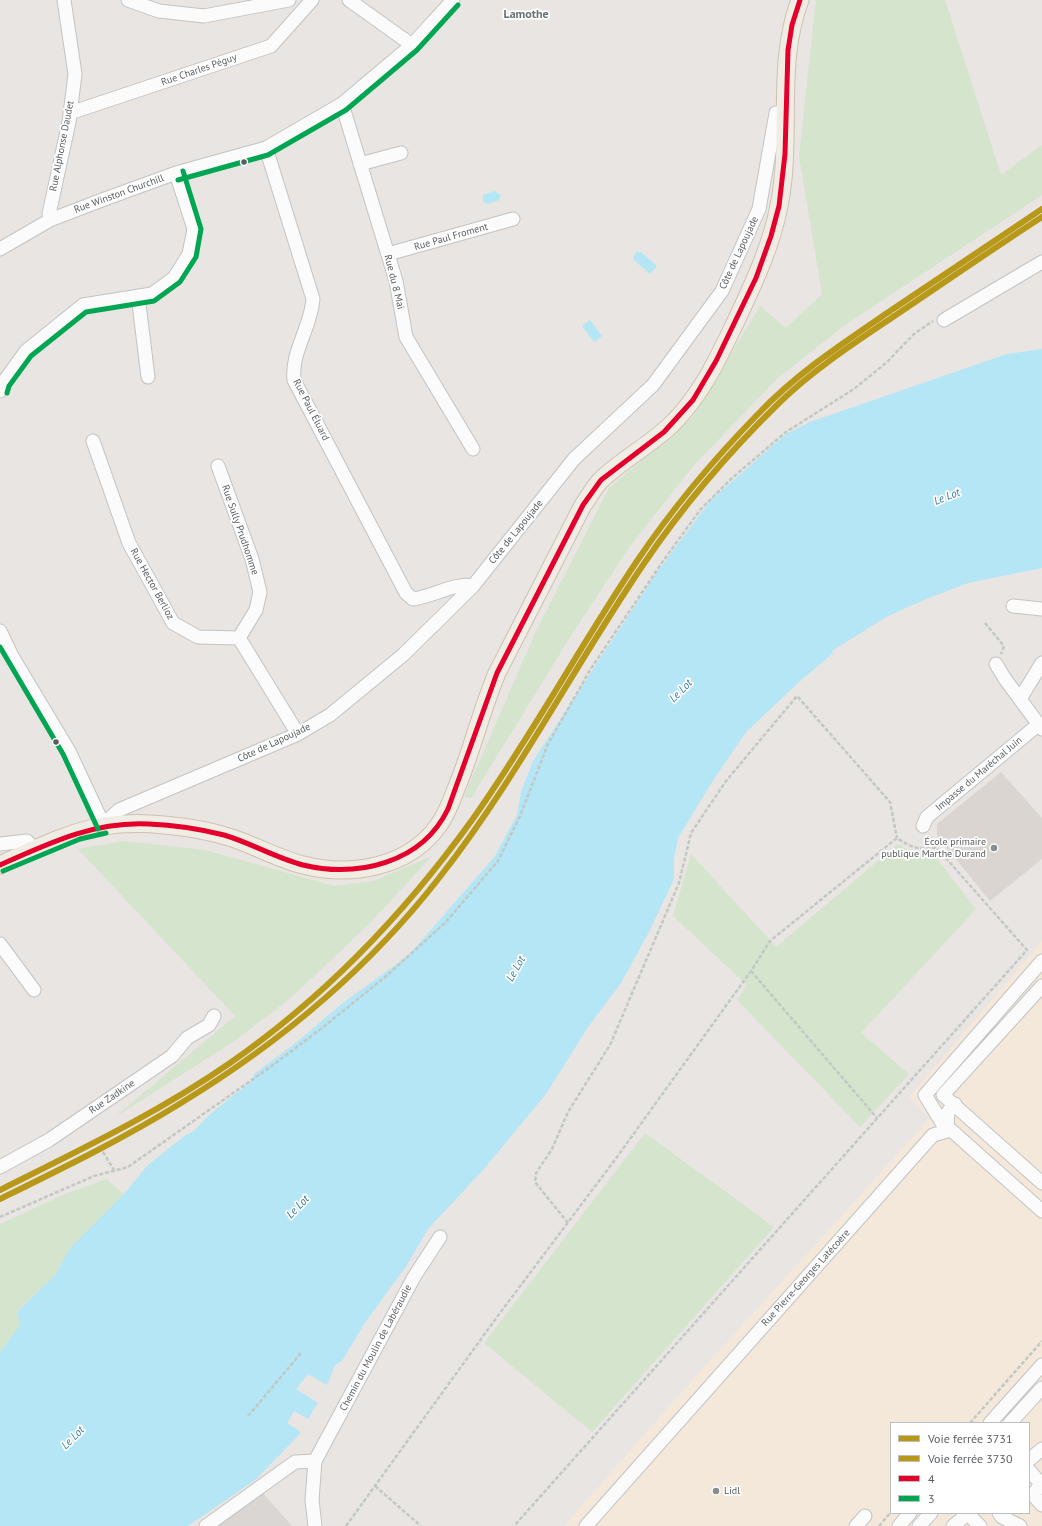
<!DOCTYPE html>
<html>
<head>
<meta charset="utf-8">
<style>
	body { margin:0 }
	#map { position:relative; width:1042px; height:1526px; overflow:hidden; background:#e8e5e2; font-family:"PT Sans",sans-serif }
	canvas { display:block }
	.legend { position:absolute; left:890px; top:1422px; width:140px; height:92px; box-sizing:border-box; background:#fff; border:1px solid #bcbebf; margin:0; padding:5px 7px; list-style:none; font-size:12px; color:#585d60 }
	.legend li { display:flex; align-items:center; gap:8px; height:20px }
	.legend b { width:20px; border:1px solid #bcbebf }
</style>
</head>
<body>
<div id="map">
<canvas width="1042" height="1526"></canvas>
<ul class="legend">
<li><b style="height:5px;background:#b89818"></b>Voie ferrée 3731</li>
<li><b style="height:5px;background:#b89818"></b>Voie ferrée 3730</li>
<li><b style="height:5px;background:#e4002b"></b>4</li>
<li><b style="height:5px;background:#00a651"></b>3</li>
</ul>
</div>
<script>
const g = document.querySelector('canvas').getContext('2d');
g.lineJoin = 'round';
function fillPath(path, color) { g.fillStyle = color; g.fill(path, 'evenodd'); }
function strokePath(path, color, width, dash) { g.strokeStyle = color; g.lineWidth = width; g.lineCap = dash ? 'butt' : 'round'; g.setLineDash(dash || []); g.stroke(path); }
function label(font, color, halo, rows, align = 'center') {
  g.font = font + ' "PT Sans",sans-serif'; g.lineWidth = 3.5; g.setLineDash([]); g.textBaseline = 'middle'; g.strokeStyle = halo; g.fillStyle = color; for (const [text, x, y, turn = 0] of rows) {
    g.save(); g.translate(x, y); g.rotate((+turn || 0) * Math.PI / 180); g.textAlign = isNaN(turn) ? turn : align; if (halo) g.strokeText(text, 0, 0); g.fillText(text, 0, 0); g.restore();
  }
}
const commercial = new Path2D(`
	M1042,941V1526H564L679,1395L930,1118L909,1097ZM891,1423H1029V1513H891Z`);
const industrial = new Path2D(`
	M262,1492L292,1526H216Z`);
const education = new Path2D(`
	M1001,772L1042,818V859L990,901L937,836V824Z`);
const green = new Path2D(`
	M816,0H945L1001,175L1042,145V195L845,325L778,378L694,465L630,546L577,626L471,798L464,797L537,629L609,488L693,417L760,306L786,328L822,294L799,156Z
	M124,841L205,850L334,886L374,881L432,856L369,924L292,997L233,1042L115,1117L235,1016L78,849Z
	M898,844L909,851L934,855L976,909L861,1033L909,1074L860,1127L737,1000L747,985L673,916L691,854L776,947Z
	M645,1133L774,1227L592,1432L484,1343Z
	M106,1179L124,1194L70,1248L55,1275L17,1311L20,1325L0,1352V1224L63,1195Z`);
const water = new Path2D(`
	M495,191L501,195L499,200L488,204L483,202V195Z
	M637,251L639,253L641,252L657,266L650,274L634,260L633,257Z
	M590,320L602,336L594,342L582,326Z
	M1042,349V568L968,583L926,599L886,617L832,651L833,653L798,683L746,732L712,782L678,838L674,858V879L650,930L621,983L588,1027L546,1094L483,1170L428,1229L407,1265L364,1324L342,1361L335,1365L327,1385L308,1374L296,1389L318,1403L308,1419L294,1411L287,1423L301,1432L297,1437L255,1480L188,1526H0V1352L20,1325L17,1312L55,1275L70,1248L124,1194L147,1166L183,1137L195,1130L208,1116L254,1079V1074L297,1042L344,1002L409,955L495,856L517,815L521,792L533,761L657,572L711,500L786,434L810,422L1007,354Z`);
const path = new Path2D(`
	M985,623L1004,646L1001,654
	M929,835L936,847
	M751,971L877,1118
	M103,1152L114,1170
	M0,1217L94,1176L128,1167L273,1065L322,1028L384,978L445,923L498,861L520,816L548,744L590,670L661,564L700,510L732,478L786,432L854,389L887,362L914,334L933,321
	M568,1223L535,1182L536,1173L552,1149L568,1112L610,1045L679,883L691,833L726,781L797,696L890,802L897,838
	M248,1416L302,1352
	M970,1423L1042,1341
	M375,1486L421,1526
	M346,1526L497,1317L617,1157L751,971L770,941L897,838C910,847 920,851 936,847L1027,950L514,1526
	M879,1526L891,1512`);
const minor = new Path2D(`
	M128,0L159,11L204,16L289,0
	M349,0L412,45
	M342,104L396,281L406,337L473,449
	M70,113L271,46L312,0
	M266,148L313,299C311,328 291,351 294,380L406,593L413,599C431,597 456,582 473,586
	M360,164L401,153
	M50,220L49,214L69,122L75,74L64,0
	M0,249L50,220L102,200L176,173L266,148L342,104L412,45L453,0
	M388,254L513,219
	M138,296L148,377
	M944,320L1042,262
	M0,391L3,383L26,351L83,305L152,294L174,278L189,254L194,229L176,173
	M93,441L129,543L173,623L198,637L239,638L298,734
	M218,466L252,559L260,592L256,610L239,638
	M1013,606L1042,609
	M0,631L12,656L69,751L104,826
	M996,664L1005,679L1042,729
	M1020,699L1042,663
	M104,826L110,818L119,810L298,734L330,715L403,655L473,586L574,459L653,385L722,291L759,209L776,113L786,112
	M923,826L927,817L1039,724
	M0,844L27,841L34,849
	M0,944L34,990
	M1042,986L943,1095L1042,1183
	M955,1104L948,1112L947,1131L925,1095L1042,961
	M0,1167L49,1140L172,1056L187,1038L209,1025L214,1016
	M990,1423L1042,1365
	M1010,1423L1042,1388
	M1029,1460L1042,1449
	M1029,1470L1041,1484
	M1042,1483L1033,1495L1042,1505
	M999,1513L1002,1517L1020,1526
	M968,1514L980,1526
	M206,1526L295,1462L315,1461
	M315,1526L312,1500L315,1461L414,1277L440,1237
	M586,1526L933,1135L951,1130L1042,1211
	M856,1526L865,1516
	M899,1526L910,1513
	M919,1526L931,1513
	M953,1526L969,1513`);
const major = new Path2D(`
	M0,865C33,850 68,832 104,826C122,823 145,823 164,825C186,827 211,831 232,838C256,846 279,859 303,865C350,877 408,868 438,826C446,816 451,802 456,789C472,751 481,711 497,673L583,505C589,497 594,487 601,480C623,459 650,445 672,424C703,393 718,358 737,319C754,282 771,247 779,206C793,138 775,66 800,0`);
const bus1 = new Path2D(`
	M0,865C49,843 95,821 149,824C174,825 200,829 224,835C251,843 276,858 303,865C358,878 422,863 448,809L497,673L583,505L601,480L664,432L693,400L716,361L756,278L771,236L779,206L785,154L788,50L792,25L800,0`);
const bus2 = new Path2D(`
	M178,180L268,155L346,110L417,50L458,5
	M7,393L9,386L31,356L86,312L154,301L180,282L196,257L201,229L183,171
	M0,647L63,754L98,829
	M3,871L80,839L106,833`);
const rail1 = new Path2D(`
	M0,1190C78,1151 158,1113 230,1063C325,997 405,913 472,820C531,737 580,646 637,561C672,509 714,459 758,414C797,373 843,343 890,311C941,277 991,243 1042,209`);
const rail2 = new Path2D(`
	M0,1199C61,1169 123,1139 181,1103C278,1044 369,968 439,878C516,780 573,668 643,565C682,507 729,452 779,403C814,369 856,342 896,315C945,282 993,249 1042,217`);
const markers = [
	[244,162,3.5,"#585d60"],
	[56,742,3.5,"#585d60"],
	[994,848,4,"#8a8d8e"],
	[716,1491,4,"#8a8d8e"]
];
const streetNames = [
	["Rue Charles Péguy",199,70,-19],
	["Rue Alphonse Daudet",62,146,-79],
	["Rue Winston Churchill",119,194,-20],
	["Rue Paul Froment",451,237,-16],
	["Côte de Lapoujade",739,253,-65],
	["Rue du 8 Mai",394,282,76],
	["Rue Paul Éluard",311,410,63],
	["Rue Sully Prudhomme",240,530,71],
	["Côte de Lapoujade",516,532,-51],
	["Rue Hector Berlioz",152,584,61],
	["Côte de Lapoujade",274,743,-25],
	["Impasse du Maréchal Juin",979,774,-40],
	["Rue Zadkine",112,1097,-34],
	["Rue Pierre-Georges Latécoère",806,1278,-48],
	["Chemin du Moulin de Labéraudie",376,1348,-62]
];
const poiNames = [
	["École primaire",986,842],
	["publique Marthe Durand",986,854],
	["Lidl",724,1491,"left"]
];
const waterNames = [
	["Le Lot",947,497,-22],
	["Le Lot",681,691,-45],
	["Le Lot",516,969,-61],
	["Le Lot",298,1207,-46],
	["Le Lot",73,1438,-45]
];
const quarterNames = [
	["Lamothe",526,15]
];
fillPath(commercial, '#f4e8da');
fillPath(industrial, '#d9d6d3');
fillPath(education, '#dad5d1');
fillPath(green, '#d4e4cd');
fillPath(water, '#b4e6f5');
strokePath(minor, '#c3c3c3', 15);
strokePath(major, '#d0c0b0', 19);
strokePath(path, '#c2c8c3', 2.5, [4, 2]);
strokePath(minor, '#fcfbfb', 13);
strokePath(major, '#f0ede5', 17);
strokePath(bus1, '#e4002b', 5);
strokePath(bus2, '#00a651', 5);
strokePath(rail1, '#b89818', 6);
strokePath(rail2, '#b89818', 6);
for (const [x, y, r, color] of markers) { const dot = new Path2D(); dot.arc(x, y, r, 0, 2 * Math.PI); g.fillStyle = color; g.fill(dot); strokePath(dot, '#fff', 1.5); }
label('10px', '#585d60', '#fff', streetNames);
label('10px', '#585d60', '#fff', poiNames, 'right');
label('italic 11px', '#377d9c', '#fff', waterNames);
label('bold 12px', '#697072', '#fff', quarterNames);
</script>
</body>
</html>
